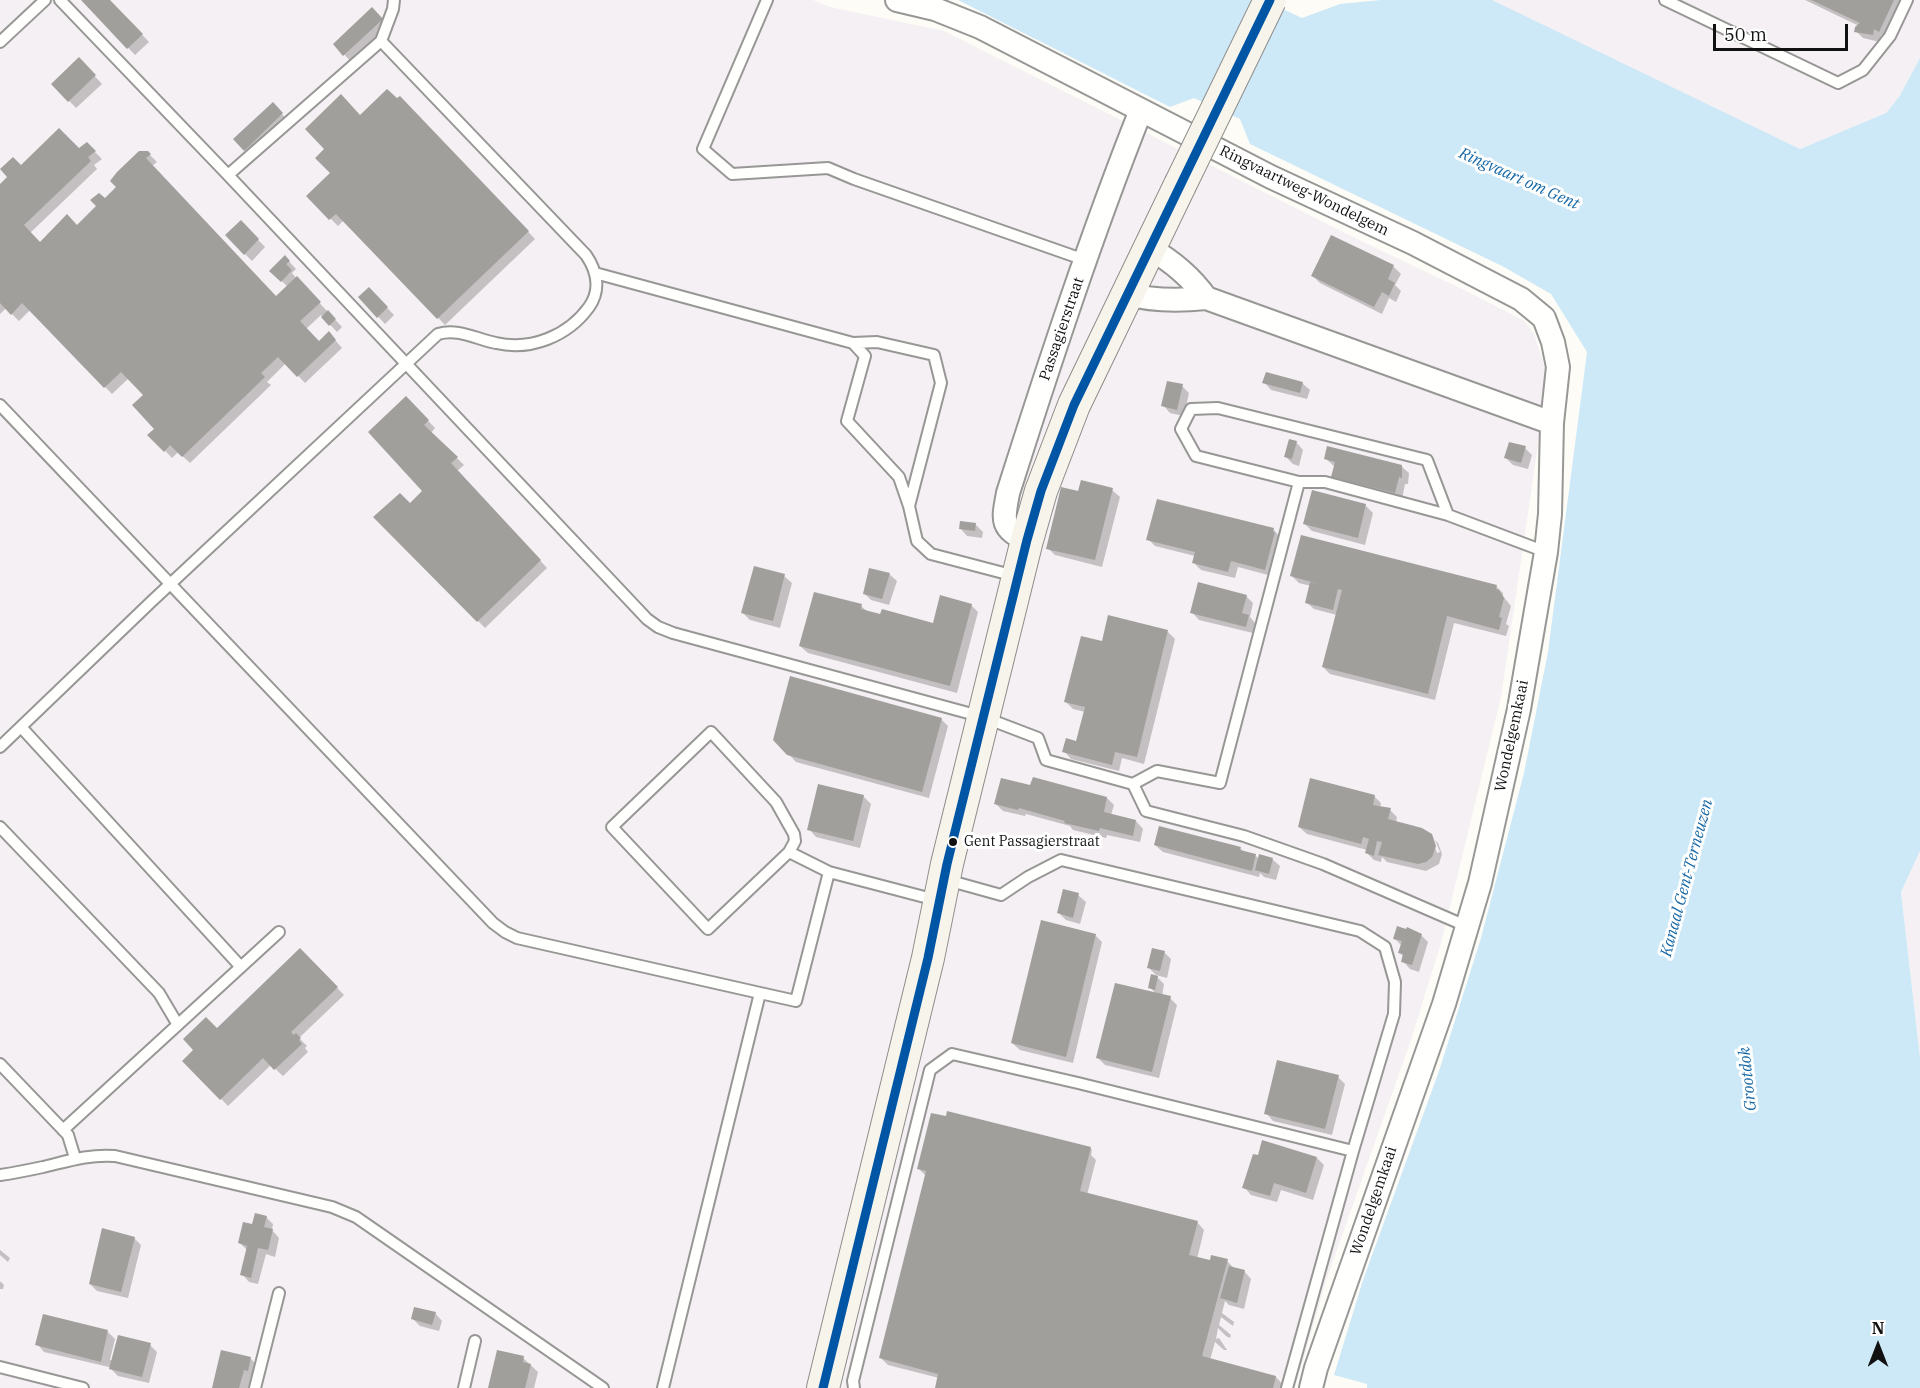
<!DOCTYPE html>
<html>
<head>
<meta charset="utf-8">
<style>
	body { margin:0 }
	#map { position:relative; width:1920px; height:1388px; overflow:hidden; background:#fdfcf7; font-family:"IBM Plex Serif",serif }
	canvas { display:block }
	.north { position:absolute; left:1848px; top:1316px; width:60px; height:60px; -webkit-text-stroke:4px #fff; paint-order:stroke; rotate:0deg; font-size:16px; font-weight:700; line-height:24px; text-align:center; color:#111 }
	.north::after { content:''; display:block; margin:auto; width:21px; height:27px; background:#111; clip-path:polygon(50% 0,100% 100%,50% 72%,0 100%) }
	.scale { position:absolute; left:1713px; top:24px; width:135px; height:27px; box-sizing:border-box; border:3px solid #111; border-top:0; padding-left:8px; font-size:18px; line-height:21px; white-space:nowrap; color:#111; -webkit-text-stroke:4px #fff; paint-order:stroke }
</style>
</head>
<body>
<div id="map">
<canvas width="1920" height="1388"></canvas>
<div class="north">N</div>
<div class="scale">50 m</div>
</div>
<script>
const g = document.querySelector('canvas').getContext('2d');
g.lineJoin = 'round';
function fillPath(path, color) { g.fillStyle = color; g.fill(path, 'evenodd'); }
function strokePath(path, color, width, dash) { g.strokeStyle = color; g.lineWidth = width; g.lineCap = dash ? 'butt' : 'round'; g.setLineDash(dash || []); g.stroke(path); }
function label(font, color, halo, rows, align = 'center') {
  g.font = font + ' "IBM Plex Serif",serif'; g.lineWidth = 6; g.setLineDash([]); g.textBaseline = 'middle'; g.strokeStyle = halo; g.fillStyle = color; for (const [text, x, y, turn = 0] of rows) {
    g.save(); g.translate(x, y); g.rotate((+turn || 0) * Math.PI / 180); g.textAlign = isNaN(turn) ? turn : align; if (halo) g.strokeText(text, 0, 0); g.fillText(text, 0, 0); g.restore();
  }
}
const industrial = new Path2D(`
	M0,0H813L830,7L944,31L1357,239L1464,290L1525,321L1534,334L1548,377L1501,697L1441,943L1411,1040L1326,1281L1295,1388H0Z
	M1487,0H1920V58L1899,97L1886,113L1800,149Z
	M1920,851V1058L1901,892Z`);
const water = new Path2D(`
	M958,0H1264L1302,18L1340,4L1381,0H1492L1800,149L1886,113L1899,97L1920,58V851L1901,892L1920,1058V1388H1367V1384L1334,1375L1363,1280L1439,1071L1481,938L1524,773L1548,652L1587,352L1551,294L1504,267L1250,144L1240,119L1194,98L1170,107Z`);
const shadow = new Path2D(`
	M83,0H109L149,42L135,55Z
	M1805,0H1904L1887,38L1881,35L1880,42L1863,38L1856,31L1859,26Z
	M372,9L389,27L351,62L335,44Z
	M79,59L102,84L76,108L53,84Z
	M400,98L535,239L445,325L344,220L338,226L308,196L332,173Z
	M273,104L289,122L252,157L235,140Z
	M87,144L102,159L94,165L97,169L30,233L40,243L77,226L105,200L147,152L157,162L152,166L276,298L288,287L271,271L285,257L296,269L292,273L297,279L342,327L337,332L321,315L306,329L319,343L329,333L342,348L305,383L286,363L267,382L271,385L190,463L178,452L172,458L150,435L157,429L145,395L129,378L112,394L30,310L19,321L6,308L0,314V186L21,167L79,150Z
	M241,222L265,247L252,261L227,236Z
	M1332,237L1394,267L1401,274L1395,285L1401,291L1396,302L1389,298L1382,314L1320,283L1313,276Z
	M369,289L394,315L385,324L360,297Z
	M1264,382L1302,383L1310,390L1307,399L1271,390Z
	M1182,386L1189,393L1184,416L1170,413L1163,405Z
	M406,398L435,428L431,433L464,465L457,471L547,568L485,628L375,517L410,505L424,491Z
	M1296,442L1303,450L1299,466L1293,464L1286,457Z
	M1525,448L1532,455L1528,469L1513,465L1506,458Z
	M1326,459L1401,466L1409,473L1408,484H1405L1402,499L1340,484L1333,477L1335,467Z
	M1112,490L1120,497L1102,567L1055,555L1048,548L1079,493Z
	M1365,505L1373,513L1365,545L1312,531L1305,524Z
	M976,525L983,532L982,538L967,536L960,528Z
	M1273,529L1280,537L1272,576L1238,567L1235,578L1201,570L1193,562L1195,556L1155,546L1148,539Z
	M889,574L897,581L889,605L871,600L864,593Z
	M784,576L792,583L780,628L750,620L743,613Z
	M1292,576L1496,586L1503,593V596L1511,606L1506,624L1509,626L1506,636L1454,623L1435,700L1330,674L1323,667L1337,615L1314,609L1306,602L1311,586L1299,583Z
	M1246,596L1253,603L1250,617L1256,624L1253,633L1199,620L1192,612Z
	M971,605L978,612L957,693L808,653L800,646L861,606L868,612L934,624Z
	M1109,617L1168,632L1175,639L1144,764L1122,758L1119,771L1071,759L1064,751L1077,743L1085,712L1073,709L1066,702L1103,643Z
	M941,719L948,726L929,798L796,762L775,740Z
	M820,785L864,797L871,804L860,848L816,837L809,829Z
	M1374,796L1381,803L1380,808L1390,810L1397,817L1396,823L1431,836L1437,853L1440,852L1435,840L1438,843L1442,854L1439,864L1426,871L1387,862L1382,857L1381,862L1374,860L1367,853V850L1307,834L1299,827Z
	M1107,798L1114,805L1111,815L1136,821L1143,829L1140,842L1107,835L1106,838L1073,830L1070,826L1026,814L1025,816L1003,811L996,804Z
	M1155,845L1240,848L1244,852L1255,855L1259,859H1272L1280,866L1276,880L1264,877L1260,873L1259,877L1163,852Z
	M1078,895L1086,902L1080,924L1066,920L1059,913Z
	M1095,935L1102,942L1073,1063L1020,1050L1012,1043Z
	M1421,935L1428,942L1419,972L1410,969L1403,961L1404,957L1400,953L1402,946L1394,938Z
	M300,950L344,995L299,1038L307,1046L305,1048L308,1052L283,1076L271,1065L228,1106L185,1061Z
	M1164,952L1171,959L1167,978L1156,975L1149,968Z
	M1157,977L1164,984L1162,996L1170,998L1177,1005L1159,1078L1105,1065L1098,1058L1157,995L1150,987Z
	M1338,1077L1345,1084L1332,1135L1273,1121L1266,1113Z
	M1090,1148L1092,1150L1091,1155L1096,1160L1087,1195L1197,1222L1204,1230L1197,1259L1210,1262L1227,1261L1234,1268L1244,1271L1251,1279L1244,1309L1229,1305L1225,1301L1222,1313L1234,1322L1233,1326L1221,1317L1219,1325L1231,1335L1230,1338L1226,1336L1218,1328L1216,1339L1219,1338L1227,1350H1224L1215,1342L1210,1360L1276,1377L1283,1385L1282,1388H936L939,1378L888,1365L881,1358L926,1176L919,1169Z
	M1317,1158L1324,1165L1313,1200L1281,1190L1277,1202L1251,1195L1244,1187Z
	M266,1217L273,1224L272,1230L279,1238L275,1257L266,1254L258,1284L249,1282L242,1274L247,1250L240,1243L253,1226Z
	M134,1238L141,1245L128,1298L97,1291L90,1284Z
	M0,1250L10,1258L8,1262L0,1255Z
	M0,1281L4,1285L3,1289H0Z
	M435,1313L442,1321L439,1331L420,1326L413,1319Z
	M44,1316L108,1332L115,1339L110,1360H113L150,1345L157,1352L149,1383L118,1376L109,1367L44,1352L37,1344Z
	M222,1352L251,1359L258,1366L255,1378L251,1377L248,1388H214Z
	M523,1358L538,1372L534,1388H489Z`);
const building = new Path2D(`
	M81,0H110L143,34L127,49Z
	M1811,0H1894L1879,32L1874,29L1873,35L1854,32L1855,27L1860,23Z
	M372,7L383,19L343,56L333,44Z
	M79,57L96,75L68,102L51,84Z
	M387,89L397,98L400,96L529,231L437,319L336,214L329,220L306,196L330,173L315,158L324,149L305,129L341,94L360,115Z
	M273,102L283,113L244,151L233,139Z
	M59,128L79,148L87,142L96,151L88,157L91,161L24,225L40,242L67,214L77,225L96,206L90,200L99,193L105,198L116,187L110,181L117,172L139,151H148L151,154L146,158L276,296L297,276L321,302L300,321L319,341L329,331L336,340L297,377L278,357L261,373L265,377L182,457L170,445L164,452L147,435L154,429L132,405L143,395L121,372L104,388L22,303L11,315L0,303V184L7,177L0,169L13,157L21,165Z
	M241,220L259,239L244,255L225,235Z
	M1331,235L1394,265L1388,279L1395,283L1389,296L1382,292L1374,307L1311,276Z
	M285,255L290,261L286,264L292,270L281,282L269,271Z
	M369,287L388,307L377,318L358,297Z
	M328,310L336,319L329,326L321,317Z
	M1266,372L1303,382L1300,393L1262,383Z
	M1167,381L1183,384L1177,410L1161,406Z
	M406,396L429,420L424,425L458,457L451,463L541,560L477,622L373,517L400,493L410,503L422,491L368,432Z
	M1289,439L1297,441L1292,459L1284,457Z
	M1509,442L1526,446L1521,463L1504,458Z
	M1327,446L1402,465V478L1399,477L1395,493L1331,477L1335,462L1324,459Z
	M1081,480L1113,488L1095,560L1046,549L1061,487L1078,491Z
	M1312,490L1366,504L1358,538L1303,524Z
	M1157,499L1274,528L1273,532H1275L1265,570L1231,561L1228,572L1192,563L1195,552L1146,540Z
	M960,521L976,523L975,531L959,529Z
	M1301,535L1497,585L1496,589L1499,590L1504,598L1499,617L1502,618L1499,630L1447,616L1428,694L1322,667L1342,590L1338,589L1333,610L1305,603L1310,582L1319,584L1290,576Z
	M754,566L785,574L773,621L741,613Z
	M869,568L890,573L882,599L863,594Z
	M1198,582L1247,595L1242,613L1249,615L1246,627L1190,613Z
	M814,592L862,604L861,609L880,614L882,609L933,623L940,595L972,604L950,686L799,646Z
	M1108,615L1168,630L1137,757L1115,752L1112,765L1062,752L1066,738L1076,741L1085,707L1064,702L1081,636L1102,641Z
	M790,676L942,718L922,792L787,755L773,740Z
	M1033,777L1107,797L1104,812L1136,820L1133,836L1100,828L1099,831L1064,823L1065,821L1019,808L1018,810L994,804L1001,778L1030,785Z
	M1310,778L1375,795L1373,805L1391,808L1388,819L1422,828L1432,834L1436,846L1432,857L1426,862L1418,864L1378,855L1382,842L1377,841L1374,856L1365,853L1369,839L1363,837L1361,844L1298,827Z
	M818,784L864,795L853,841L807,830Z
	M1159,826L1241,847L1240,850L1256,854L1252,871L1154,845Z
	M1259,854L1273,858L1269,874L1255,870Z
	M1063,889L1079,893L1073,918L1057,913Z
	M1041,920L1096,934L1066,1057L1011,1043Z
	M1397,926L1406,929L1407,927L1422,934L1412,965L1401,962L1403,954L1398,953L1402,941L1393,939Z
	M300,948L338,987L291,1032L294,1035L296,1033L301,1038L299,1040L302,1044L274,1070L263,1058L220,1100L182,1061L193,1050L183,1039L206,1017L217,1028Z
	M1152,948L1165,951L1160,971L1147,968Z
	M1151,974L1158,976L1155,990L1148,988Z
	M1115,983L1171,996L1152,1072L1096,1058Z
	M1277,1060L1339,1075L1325,1129L1264,1114Z
	M947,1111L1091,1147L1080,1191L1198,1221L1189,1255L1210,1260L1211,1255L1228,1259L1202,1356L1276,1376L1273,1388H935L938,1374L879,1358L926,1171L917,1169L931,1113L946,1116Z
	M1262,1140L1317,1157L1306,1193L1274,1183L1270,1196L1242,1188L1253,1154L1258,1155Z
	M255,1213L267,1216L264,1227L273,1229L268,1250L258,1248L251,1278L240,1275L247,1246L238,1243L243,1222L252,1224Z
	M102,1228L135,1237L121,1292L89,1284Z
	M1229,1266L1245,1270L1237,1303L1220,1298Z
	M414,1307L436,1312L432,1325L411,1319Z
	M43,1314L108,1330L101,1362L35,1345Z
	M118,1335L151,1343L142,1377L109,1369Z
	M221,1350L251,1357L248,1371L244,1370L239,1388H212Z
	M497,1350L524,1356L523,1362L531,1364L525,1388H488Z`);
const lane = new Path2D(`
	M767,0L703,149L732,174L828,168L854,179L1085,260
	M1665,0L1838,83L1863,70L1890,36L1907,0
	M381,41L393,9L394,0
	M0,42L45,0
	M228,175L647,619L658,627L673,633L983,717L1038,738L1046,760L1133,784L1157,771L1220,783L1299,482H1325L1448,515L1546,552
	M595,273L853,343L877,342L934,355L941,383L909,506L917,541L931,554L1015,576
	M853,343L865,356L847,421L899,477L909,506
	M0,405L493,923L505,932L517,938L760,993L663,1388
	M1299,482L1196,456L1181,429L1191,409L1218,408L1427,460L1448,515
	M21,727L241,967
	M0,747L152,601L438,334C458,328 476,339 496,343C531,351 568,336 589,307C601,290 597,271 586,255L381,41L228,175L60,0
	M1133,784L1146,811L1244,836L1323,864L1466,926
	M0,827L159,993L178,1025
	M829,872L936,900
	M947,880L1001,895L1028,877L1061,860L1360,931L1385,947L1395,982L1394,1014L1353,1151L1287,1388
	M760,993L796,1001L829,872L789,852L795,841L794,834L776,802L711,732L612,827L708,929L789,852
	M0,1064L68,1135L75,1158
	M63,1130L279,932
	M0,1175C14,1173 29,1170 43,1167C68,1161 89,1154 115,1156L332,1207L356,1217L603,1388
	M0,1367L83,1388
	M255,1388L279,1293
	M464,1388L475,1341
	M854,1388L853,1381L930,1070L952,1054L1078,1083L1353,1151`);
const street = new Path2D(`
	M897,0L935,9L980,27L1271,177L1413,243L1521,299L1544,318L1553,342L1558,367L1552,423L1550,514L1546,552L1519,709L1480,883L1444,1004L1316,1368L1311,1388
	M1149,248C1172,261 1191,277 1206,298
	M1127,294C1153,301 1178,301 1206,298L1552,423
	M1027,540C1000,528 1003,520 1008,493C1049,364 1091,236 1141,110`);
const secondary = new Path2D(`
	M823,1388L928,958L947,864L1027,540L1041,491L1074,405L1180,185`);
const secondaryBridge = new Path2D(`
	M1180,185L1270,0`);
const bus1 = new Path2D(`
	M823,1388L928,958L947,864L1027,540L1041,491L1074,405L1270,0`);
const markers = [
	[953,842,5,"#111"]
];
const busNames = [
	["Gent Passagierstraat",964,842]
];
const streetNames = [
	["Ringvaartweg-Wondelgem",1304,191,26],
	["Passagierstraat",1062,329,-71],
	["Wondelgemkaai",1512,736,-78],
	["Wondelgemkaai",1374,1201,-71]
];
const waterNames = [
	["Ringvaart om Gent",1519,179,24],
	["Kanaal Gent-Terneuzen",1687,878,-75],
	["Grootdok",1748,1079,-96]
];
fillPath(industrial, '#f5f0f3');
fillPath(water, '#cde8f7');
fillPath(shadow, '#0003');
fillPath(building, '#a19f9c');
strokePath(lane, '#979795', 14);
strokePath(street, '#979795', 26);
strokePath(secondary, '#8e8d8b', 34);
strokePath(lane, '#fffffe', 10);
strokePath(street, '#fffffe', 22);
strokePath(secondary, '#f6f4eb', 32);
strokePath(secondaryBridge, '#8e8d8b', 34, []);
strokePath(secondaryBridge, '#f6f4eb', 32);
strokePath(bus1, '#0056a4', 9);
for (const [x, y, r, color] of markers) { const dot = new Path2D(); dot.arc(x, y, r, 0, 2 * Math.PI); g.fillStyle = color; g.fill(dot); strokePath(dot, '#fff', 2); }
label('14px', '#111', '#fff', busNames, 'left');
label('15px', '#111', '#fff', streetNames);
label('italic 16px', '#1768a6', '#fff', waterNames);
</script>
</body>
</html>
